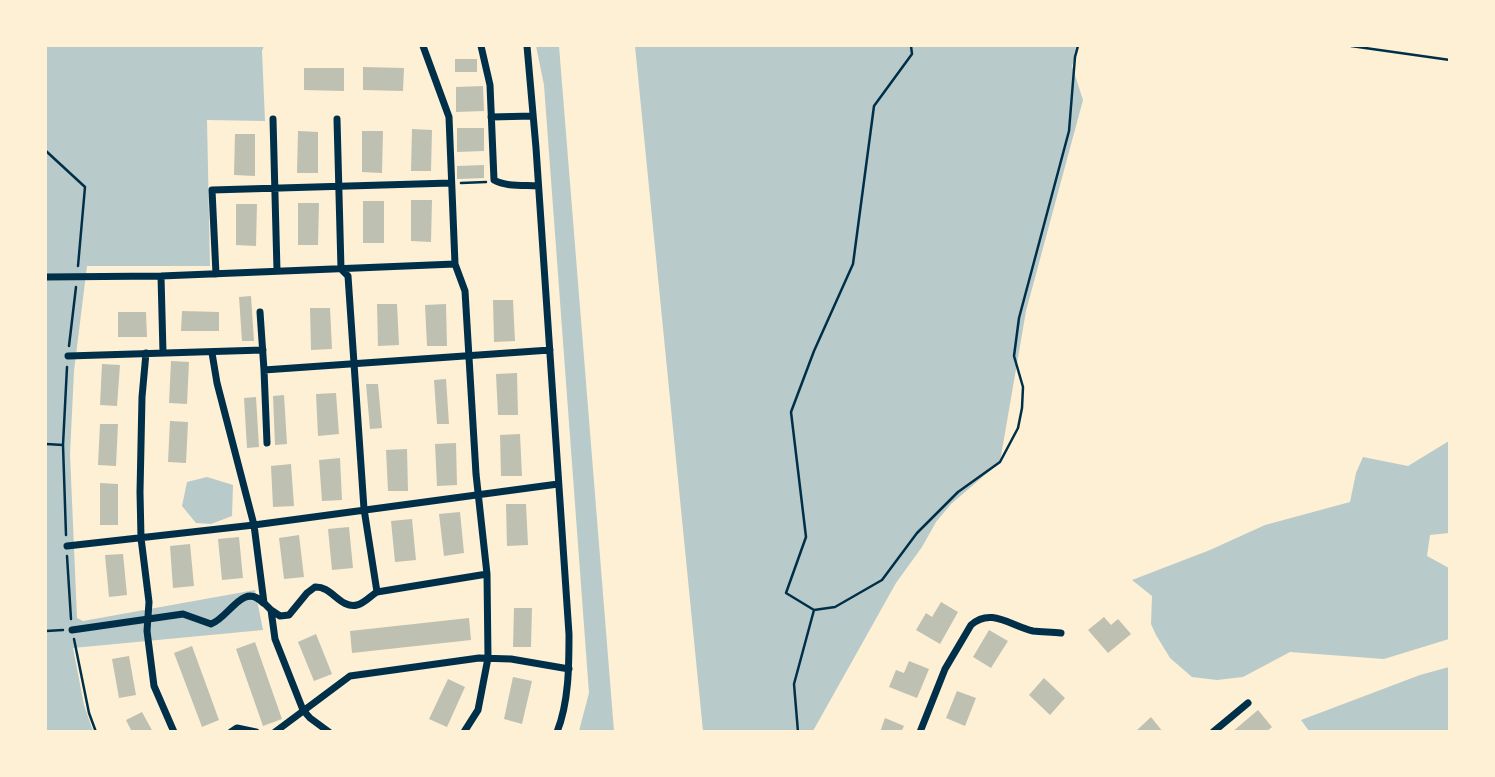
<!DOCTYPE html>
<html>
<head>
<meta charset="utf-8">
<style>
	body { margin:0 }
	#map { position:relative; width:1495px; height:777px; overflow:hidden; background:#fdf0d5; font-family:"Space Grotesk",sans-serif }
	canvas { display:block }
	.frame { position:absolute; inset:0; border:47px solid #fdf0d5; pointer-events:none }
</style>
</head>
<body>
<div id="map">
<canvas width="1495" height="777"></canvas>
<div class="frame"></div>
</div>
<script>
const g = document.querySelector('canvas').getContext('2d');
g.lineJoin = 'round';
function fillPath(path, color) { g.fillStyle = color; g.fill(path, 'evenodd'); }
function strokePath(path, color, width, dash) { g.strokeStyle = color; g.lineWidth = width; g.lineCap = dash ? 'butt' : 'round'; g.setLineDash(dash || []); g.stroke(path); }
const green = new Path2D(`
	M46,46H264L262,51L265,121L207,120L210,266H87L74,371L70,454L77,618L83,621L255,590L263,630L73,648L84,705L93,731H46Z
	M536,46H559L614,731H579L589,693L544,85Z
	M635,46H1079L1072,66L1083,100L1026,311L1000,462L951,504L936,522L922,547L896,583L813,731H703Z
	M1449,441V533L1430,535L1427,556L1449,568V639L1384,659L1290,652L1243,677L1217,680L1192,677L1170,658L1156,635L1151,624L1152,596L1132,580L1210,550L1265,525L1350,502L1356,473L1363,457L1408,466Z
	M207,477L233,485L232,516L211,524L196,523L182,506L187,482Z
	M1449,667V731H1309L1301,720L1420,675Z`);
const building = new Path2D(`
	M455,59H477V72H455Z
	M363,67L404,68L403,91L363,90Z
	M304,68H344V91L304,90Z
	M483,86L484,111L456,112V87Z
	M457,128H484V151L457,152Z
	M412,129L432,130L431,171H411Z
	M298,131L318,132V173H297Z
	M362,131H383L382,173L362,172Z
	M235,134H255V176L234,175Z
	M484,165V178L457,179V166Z
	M411,200H432L431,242L411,241Z
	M363,201H384V243H363Z
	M298,203H319L318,245H298Z
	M236,204H257L256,246L236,245Z
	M251,296L254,341H242L239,297Z
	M493,300H513L515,341L494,342Z
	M377,304H397L399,345L378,346Z
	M446,304L447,346H427L425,305Z
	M310,308H330L332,349L311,350Z
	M182,311L219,312V331H181Z
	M118,312H146L147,337H118Z
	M171,361L189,362L187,404L169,403Z
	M102,364L120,365L117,406L100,405Z
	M517,373L518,415H498L496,374Z
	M446,379L449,424H437L434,380Z
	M366,384H378L382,428L370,429Z
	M336,393L339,434L318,436L316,394Z
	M284,395L287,444L275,445L273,396Z
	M256,397L259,447L247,448L244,398Z
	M170,421L188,422L186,463L168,462Z
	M100,424H118L116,466L98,465Z
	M520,434L522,476H501L500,435Z
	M456,443L457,485L437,486L435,444Z
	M407,449L408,491H388L386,450Z
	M340,458L342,500L322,501L319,460Z
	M291,464L294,506L273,507L271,466Z
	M100,483L118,484V525H100Z
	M506,504H526L528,545L507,546Z
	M460,512L464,553L444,556L439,514Z
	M412,519L416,560L395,562L391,521Z
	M349,527L353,568L332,570L328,529Z
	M299,535L304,577L284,579L279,538Z
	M239,537L243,578L222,580L218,539Z
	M190,544L194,586L173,588L170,546Z
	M123,554L127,595L109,597L105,555Z
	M941,602L958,612L940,644L916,630L926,613L932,617Z
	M514,608H532L531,647H513Z
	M1104,617L1111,625L1118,619L1131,634L1108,653L1088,630Z
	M469,618L471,640L352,653L350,631Z
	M989,630L1008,641L991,668L973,657Z
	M316,634L332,674L314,681L298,642Z
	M255,642L282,719L263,726L236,649Z
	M192,646L219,720L202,727L174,653Z
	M129,656L136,695L119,698L112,659Z
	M909,661L929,669L917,698L889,687L896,670L904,673Z
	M513,677L532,681L522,724L504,719Z
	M1044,678L1065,698L1050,715L1029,695Z
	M448,679L465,687L447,727L429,719Z
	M957,691L976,698L965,726L946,718Z
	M1258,710L1272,727L1266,732H1232Z
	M142,712L153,732H132L126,720Z
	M1151,717L1163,732H1135Z
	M885,718L904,726L901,732H880Z`);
const path = new Path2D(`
	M1351,46L1450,60
	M46,151L85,187L78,266
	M461,183L486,182
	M69,346L76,287
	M46,444L63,445
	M66,535L63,445L67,367
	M67,556L71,619
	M814,610L835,607L882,580L917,533L958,492L1000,462L1018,428L1022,408L1023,387L1014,356L1019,318L1069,131L1075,57L1078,46
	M46,631L63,630
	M74,639L89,713L96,732
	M798,732L794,684L814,610L786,593L806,537L791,412L814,351L853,264L874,106L912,54L911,46`);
const minor = new Path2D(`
	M423,46L449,117L455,264L465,291L476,474L487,574L488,658L478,710L464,732
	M481,46L490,85L494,180C506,187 524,185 538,186
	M527,46L536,148L569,634C569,665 569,702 557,732
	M491,117L533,116
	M273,119L277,271
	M337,119L341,269L348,276L364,509L377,592
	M216,274L212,190L451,183
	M161,276L163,353
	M46,277L161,276L455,264
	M260,312L264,370L550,350
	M146,353L142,397L140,492L141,538L149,602L147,631L154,686L174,732
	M212,353L217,383L254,525L264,603L271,610L275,639L303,710L310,718L329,732
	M68,356L263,350
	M264,370L267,443
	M67,546L254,525L558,484
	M271,610L280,616L289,615L307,593L315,587C332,586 340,609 357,605C365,603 370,596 377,592L487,574
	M72,630L183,614L211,624C229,618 243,581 263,603
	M231,732L237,728L256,732
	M275,732L350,676L479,658L511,659L569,669
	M920,732L945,669L971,625C991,607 1011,626 1033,631C1042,632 1052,632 1061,633
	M1213,732L1248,703`);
fillPath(green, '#b9caca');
fillPath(building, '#bec0b2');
strokePath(path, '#003049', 2.5);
strokePath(minor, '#003049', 7);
</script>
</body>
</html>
